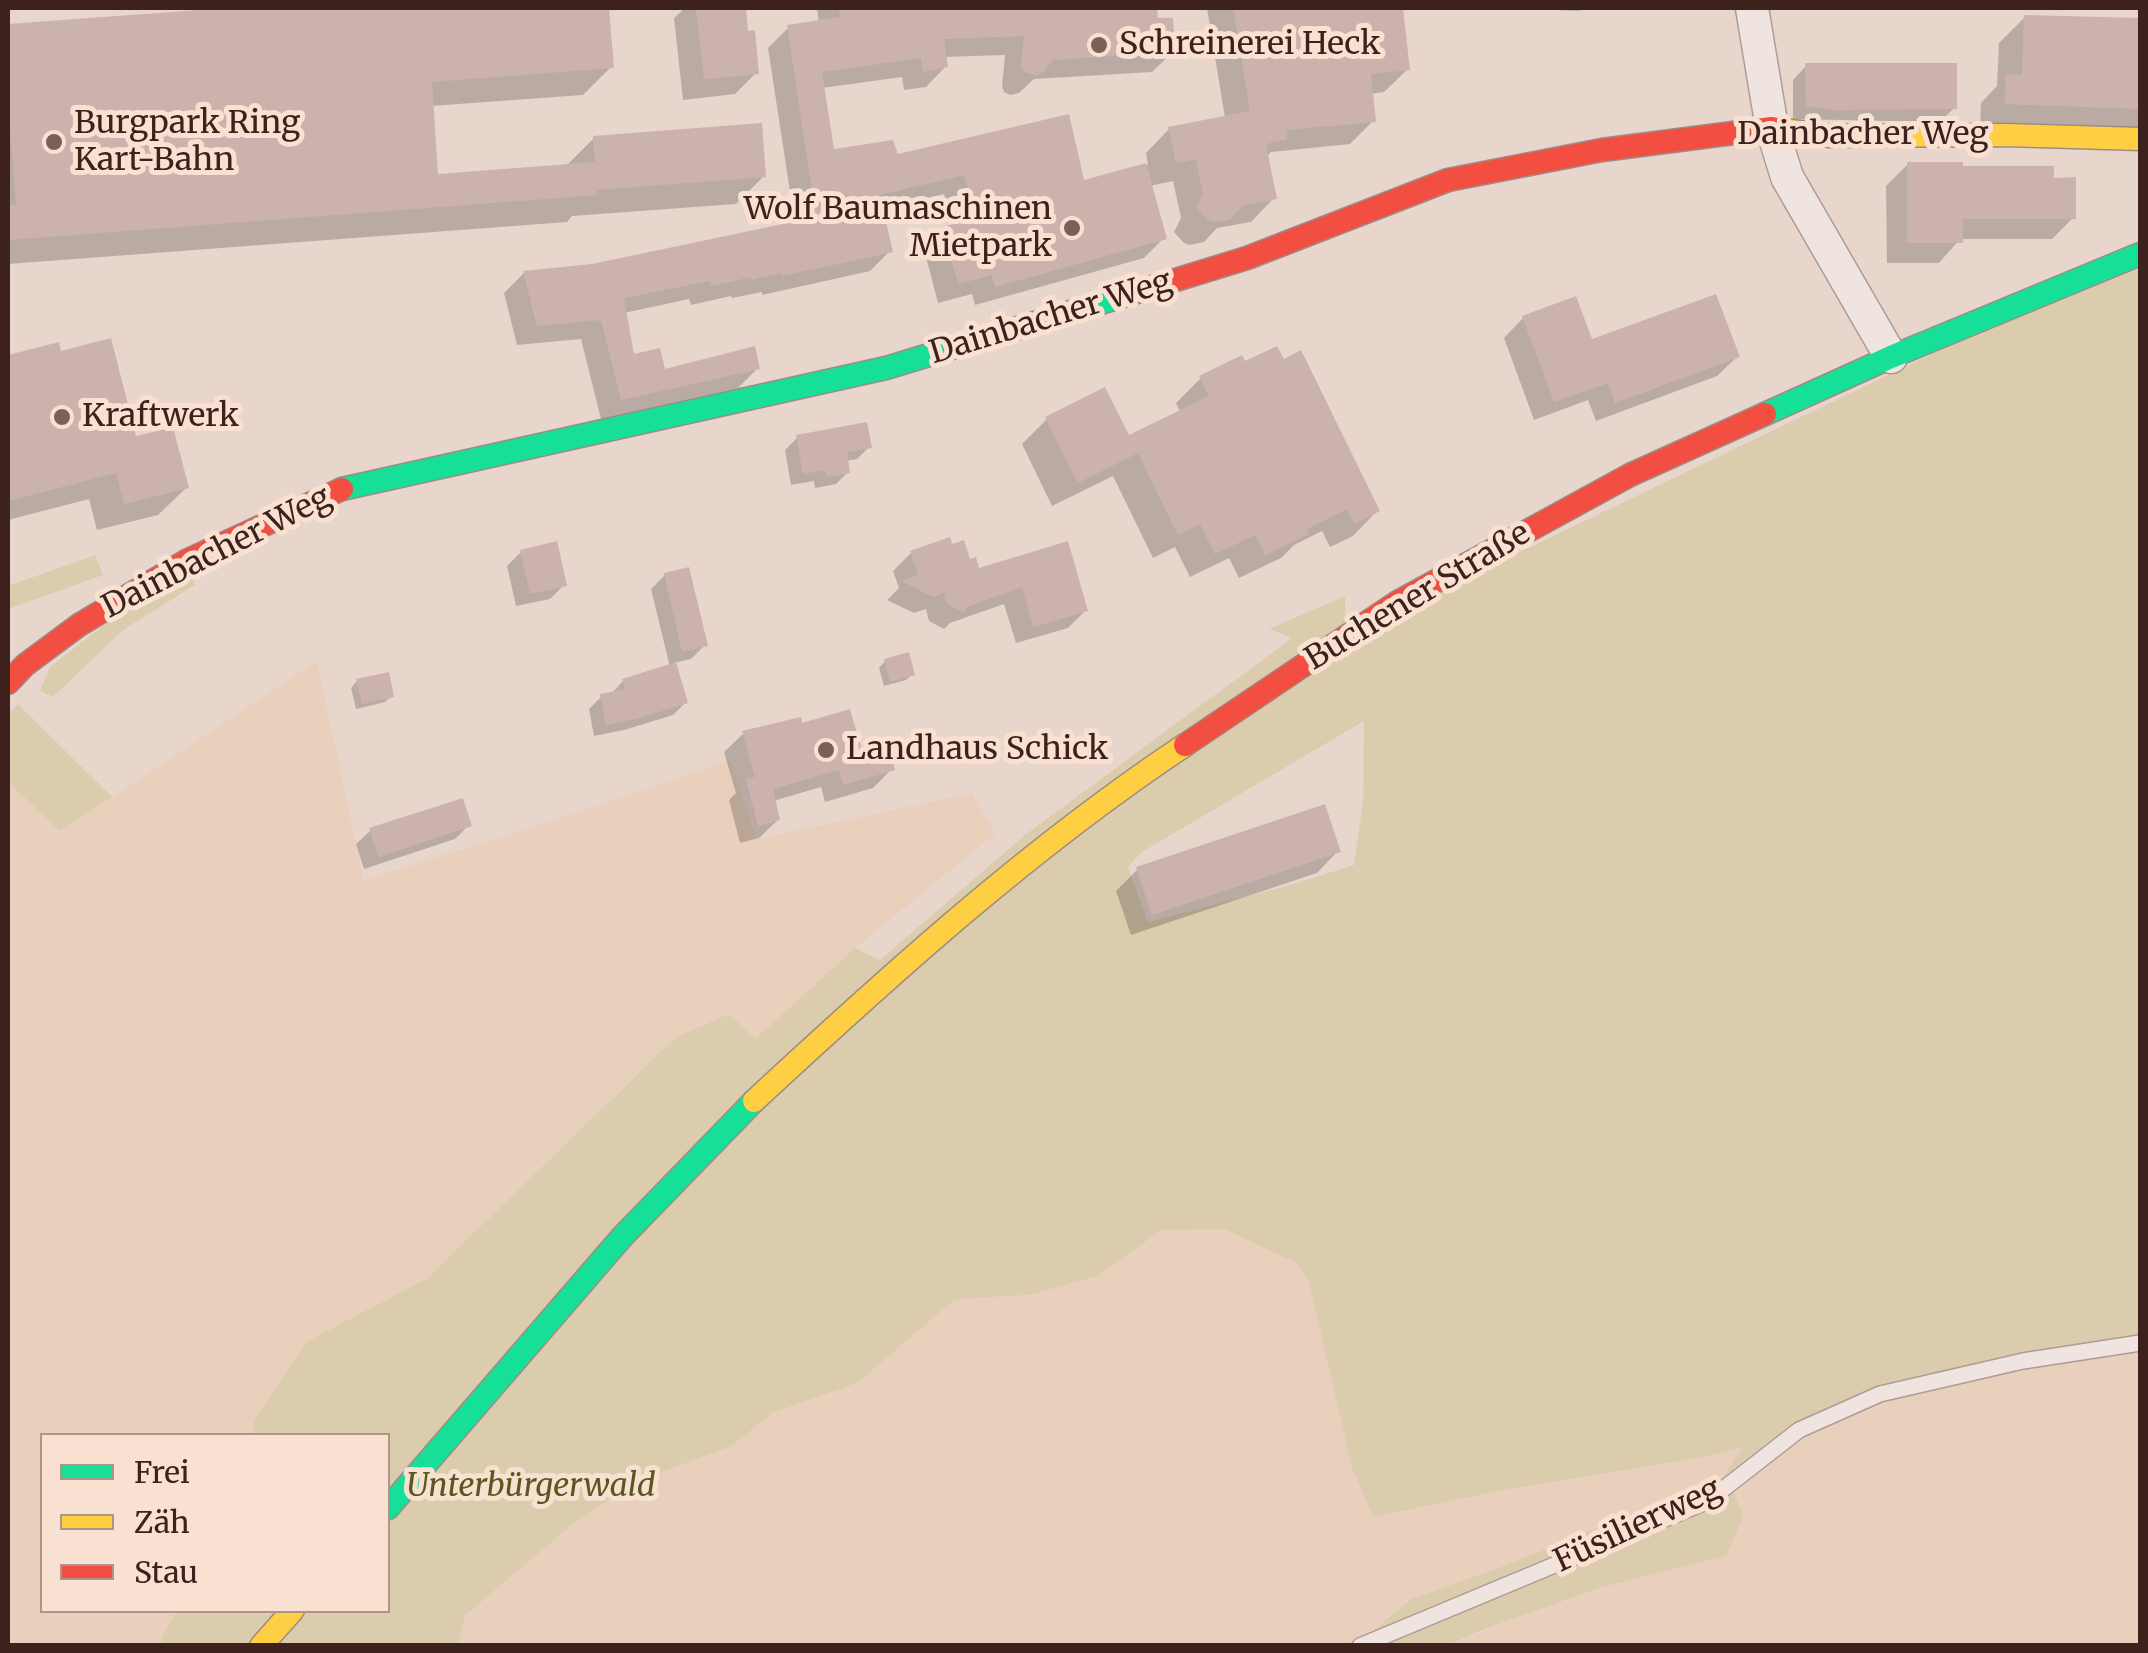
<!DOCTYPE html>
<html>
<head>
<meta charset="utf-8">
<style>
	body { margin:0 }
	#map { position:relative; width:2148px; height:1653px; overflow:hidden; background:#e8d6cd; font-family:Merriweather,serif }
	canvas { display:block }
	.frame { position:absolute; inset:0; border:10px solid #3d211c; pointer-events:none }
	.legend { position:absolute; left:40px; top:1433px; width:350px; height:180px; box-sizing:border-box; background:#f9e1d2; border:2px solid #ae9489; margin:0; padding:12px 18px; list-style:none; font-size:30px; color:#3d211c }
	.legend li { display:flex; align-items:center; gap:20px; height:50px }
	.legend b { width:50px; border:2px solid #ae9489 }
</style>
</head>
<body>
<div id="map">
<canvas width="2148" height="1653"></canvas>
<div class="frame"></div>
<ul class="legend">
<li><b style="height:12px;background:#16e098"></b>Frei</li>
<li><b style="height:12px;background:#ffcf43"></b>Zäh</li>
<li><b style="height:12px;background:#f24e42"></b>Stau</li>
</ul>
</div>
<script>
const g = document.querySelector('canvas').getContext('2d');
g.lineJoin = 'round';
function fillPath(path, color) { g.fillStyle = color; g.fill(path, 'evenodd'); }
function strokePath(path, color, width, dash) { g.strokeStyle = color; g.lineWidth = width; g.lineCap = dash ? 'butt' : 'round'; g.setLineDash(dash || []); g.stroke(path); }
function label(font, color, halo, rows, align = 'center') {
  g.font = font + ' Merriweather,serif'; g.lineWidth = 10; g.setLineDash([]); g.textBaseline = 'middle'; g.strokeStyle = halo; g.fillStyle = color; for (const [text, x, y, turn = 0] of rows) {
    g.save(); g.translate(x, y); g.rotate((+turn || 0) * Math.PI / 180); g.textAlign = isNaN(turn) ? turn : align; if (halo) g.strokeText(text, 0, 0); g.fillText(text, 0, 0); g.restore();
  }
}
const farmland = new Path2D(`
	M317,661L364,880L543,824L730,760L757,839L972,793L995,834L855,948L755,1039L675,1038L426,1279L306,1343L254,1420V1435L42,1436V1610L177,1611L163,1635L160,1645H8V782L61,831Z
	M1224,1229L1296,1263L1309,1283L1352,1468L1373,1517L1514,1488L1700,1458L1743,1447L1708,1501L1411,1599L1356,1645L458,1646L465,1617L575,1522L638,1481L732,1446L772,1413L857,1383L955,1299L1030,1295L1097,1276L1162,1230Z
	M2140,1343V1645L1449,1646L1477,1633L1599,1588L1726,1556L1731,1484L1799,1430L1880,1394Z`);
const green = new Path2D(`
	M2140,254V1343L1880,1394L1799,1430L1731,1484L1743,1517L1726,1556L1599,1588L1477,1632L1449,1645H1356L1411,1599L1491,1571L1654,1505L1708,1501L1742,1447L1700,1458L1514,1488L1373,1517L1352,1468L1309,1283L1296,1263L1224,1229L1162,1230L1097,1276L1030,1295L955,1299L857,1383L772,1413L732,1446L638,1481L575,1522L465,1616L458,1645L160,1646L163,1635L177,1611L388,1610V1436L254,1435V1420L306,1342L426,1279L675,1038L729,1014L755,1039L855,948L880,960L1025,835L1292,638L1269,629L1345,596V636ZM1364,721L1363,802L1354,865L1287,886L1148,922L1128,867L1142,852Z
	M95,555L103,575L8,609V586Z
	M188,560L195,585L123,630L53,697L40,691L50,667Z
	M18,704L112,797L60,831L8,782V714Z`);
const shadow = new Path2D(`
	M259,8H607L611,67L583,95L431,106L436,176L566,166L594,138L764,176L736,204L572,216L567,222L8,264V27Z
	M685,8H743L746,34L756,73L735,94L683,100L674,18Z
	M817,8H1155L1157,20L1173,52L1152,72L1034,79L1019,93L1010,95L1004,92L1002,86L1005,55L944,57L946,66L926,87L904,90L902,77L822,88L832,151L896,156L1083,183L1148,165L1146,153L1169,129L1225,118L1207,8H1401L1408,69L1384,92L1370,94L1373,121L1350,144L1271,152L1266,157L1274,198L1251,222L1217,228L1204,242L1190,245L1184,243L1174,232L1181,218L1173,181L1150,186L1164,238L1144,258L975,305L972,294L938,303L924,249L944,229L954,226L944,194L880,209L890,251L870,271L762,295V292L732,298L731,296L691,305L689,299L624,313L632,357L663,372L758,368L738,388L601,419L581,339L517,345L504,293L524,273L593,267L795,224L768,48L789,27L819,23Z
	M1558,8H1589L1578,11L1558,10Z
	M2025,17L2140,21V135L1980,129L1981,103L1997,86L1999,43Z
	M1806,66L1954,108L1940,122L1793,119V80Z
	M1908,164L1961,168L2051,180L2073,218L2052,239H1960L1939,263H1887L1886,186Z
	M1523,318L1590,343L1737,357L1717,376L1596,421L1588,400L1534,420L1504,338Z
	M57,345L59,354L134,439L186,488L158,515L97,530L89,499L8,520V358Z
	M1201,378L1377,511L1353,536L1330,547L1322,531L1294,545L1281,558L1239,578L1229,558L1190,577L1175,547L1153,558L1113,476L1052,506L1022,444L1047,419L1128,439L1181,413L1176,403Z
	M797,438L869,447L857,459L846,461L848,472L836,484L815,488L814,481L791,485L785,450Z
	M521,552L564,585L550,599L516,606L507,566Z
	M911,553L968,562L978,571L1086,610L1068,628L1016,643L1004,604L950,623L944,629L929,621L926,609L914,613L887,600L899,588L893,571Z
	M665,575L705,645L691,659L673,663L686,702L673,715L624,730L594,736L589,709L602,696L610,695L623,681L670,667L651,589Z
	M885,661L913,674L906,680L884,686L879,668Z
	M357,681L392,696L385,702L356,709L351,688Z
	M801,726L859,750L892,769L873,788L825,802L821,787L773,801L778,820L759,838L740,843L729,800L736,793L724,752L743,734Z
	M469,825L455,839L364,869L356,844L370,831Z
	M1338,851L1317,873L1131,935L1116,891L1138,869Z`);
const building = new Path2D(`
	M226,8H609L614,68L432,82L438,174L595,162L593,136L762,123L766,177L597,190V195L8,240V205H16L10,125H8V24Z
	M696,8H746L748,31L755,30L759,74L704,79Z
	M839,8H1157L1158,18H1173L1175,52L1053,60L1044,71L1037,76L1024,72L1021,65L1024,36L944,39L948,67L923,72L921,58L822,72L834,149L893,140L898,154L1069,114L1084,180L1146,163L1167,239L995,287L992,275L958,284L942,227L976,218L964,175L880,195L893,252L782,276L781,273L751,280V277L711,286L709,281L624,298L634,354L660,348L665,369L755,346L760,369L621,400L601,320L537,326L523,271L592,264L816,217L787,25L840,17Z
	M1233,8H1403L1410,70L1371,74L1376,122L1286,130L1287,139L1266,144L1277,199L1242,206L1230,220L1215,222L1208,220L1196,208L1203,193L1196,159L1176,163L1168,127L1250,111Z
	M2024,15L2140,18V109L2005,104L2006,74L2022,75Z
	M1805,63H1957V109L1832,110L1806,106Z
	M1907,162H1963V166H2054V178L2076,177V219H1963V243H1907Z
	M1716,294L1740,357L1615,403L1608,383L1554,402L1522,316L1576,296L1592,339Z
	M111,338L136,436L173,427L189,488L124,504L116,473L8,501V355L59,342L61,351Z
	M1277,346L1284,359L1301,350L1380,511L1355,524L1347,509L1307,529L1309,534L1265,555L1255,535L1215,554L1200,524L1178,535L1138,453L1078,483L1045,417L1105,387L1129,435L1209,396L1199,376L1242,355L1245,361Z
	M867,422L872,448L847,452L850,473L827,477L825,470L803,474L796,435Z
	M950,537L952,544L964,540L970,559L976,557L979,568L1068,541L1088,611L1033,627L1022,587L967,607L964,613L946,603L944,593L933,597L902,581L918,575L910,551Z
	M557,541L567,586L530,594L520,550Z
	M689,567L708,646L682,652L664,573Z
	M909,652L915,675L890,682L884,659Z
	M676,662L688,703L639,718L606,725L600,694L625,689L622,679Z
	M389,672L394,697L362,704L356,679Z
	M850,709L861,747L886,740L895,770L843,785L839,770L773,789L780,820L758,826L746,779L755,777L742,731L801,717L802,723Z
	M463,798L472,826L378,857L369,828Z
	M1325,804L1341,852L1152,915L1136,867Z`);
const lane = new Path2D(`
	M1360,1646L1708,1501L1799,1430L1880,1394L2023,1361L2140,1343`);
const street = new Path2D(`
	M1752,8L1772,128L1787,177L1891,357`);
const fast = new Path2D(`
	M1765,414L1891,357L2140,254
	M342,489L886,368L1130,294
	M388,1508L622,1237L754,1101`);
const slow = new Path2D(`
	M1784,130L1830,136L2006,135L2140,139
	M754,1101C890,975 1030,848 1185,745
	M261,1646L293,1610`);
const jam = new Path2D(`
	M1130,294L1247,258L1448,180L1602,150L1772,128L1784,130
	M8,683L25,665L79,625L188,560L342,489
	M1185,745L1396,603L1630,475L1765,414`);
const markers = [
	[1099,45,10,"#79605a"],
	[54,142,10,"#79605a"],
	[1072,228,10,"#79605a"],
	[62,417,10,"#79605a"],
	[826,750,10,"#79605a"]
];
const poiNames = [
	["Schreinerei Heck",1119,45],
	["Burgpark Ring",74,124],
	["Kart-Bahn",74,161],
	["Wolf Baumaschinen",1052,210,"right"],
	["Mietpark",1052,247,"right"],
	["Kraftwerk",82,417],
	["Landhaus Schick",846,750]
];
const streetNames = [
	["Dainbacher Weg",1863,135],
	["Dainbacher Weg",1051,318,-17],
	["Dainbacher Weg",217,553,-27],
	["Buchener Straße",1418,597,-31],
	["Füsilierweg",1638,1526,-25]
];
const parkNames = [
	["Unterbürgerwald",531,1487]
];
fillPath(farmland, '#e9d0bc');
fillPath(green, '#dcccae');
fillPath(shadow, '#0003');
fillPath(building, '#ccb2ad');
strokePath(lane, '#ad9c96', 18);
strokePath(street, '#ad9c96', 35);
strokePath(fast, '#9d8c86', 25);
strokePath(slow, '#9d8c86', 25);
strokePath(jam, '#9d8c86', 25);
strokePath(lane, '#efe4df', 15);
strokePath(street, '#efe4df', 32);
strokePath(fast, '#16e098', 22);
strokePath(slow, '#ffcf43', 22);
strokePath(jam, '#f24e42', 22);
for (const [x, y, r, color] of markers) { const dot = new Path2D(); dot.arc(x, y, r, 0, 2 * Math.PI); g.fillStyle = color; g.fill(dot); strokePath(dot, '#f9e1d2', 4); }
label('32px', '#3d211c', '#f9e1d2', poiNames, 'left');
label('32px', '#3d211c', '#f9e1d2', streetNames);
label('italic 32px', '#5c5721', '#f9e1d2', parkNames);
</script>
</body>
</html>
